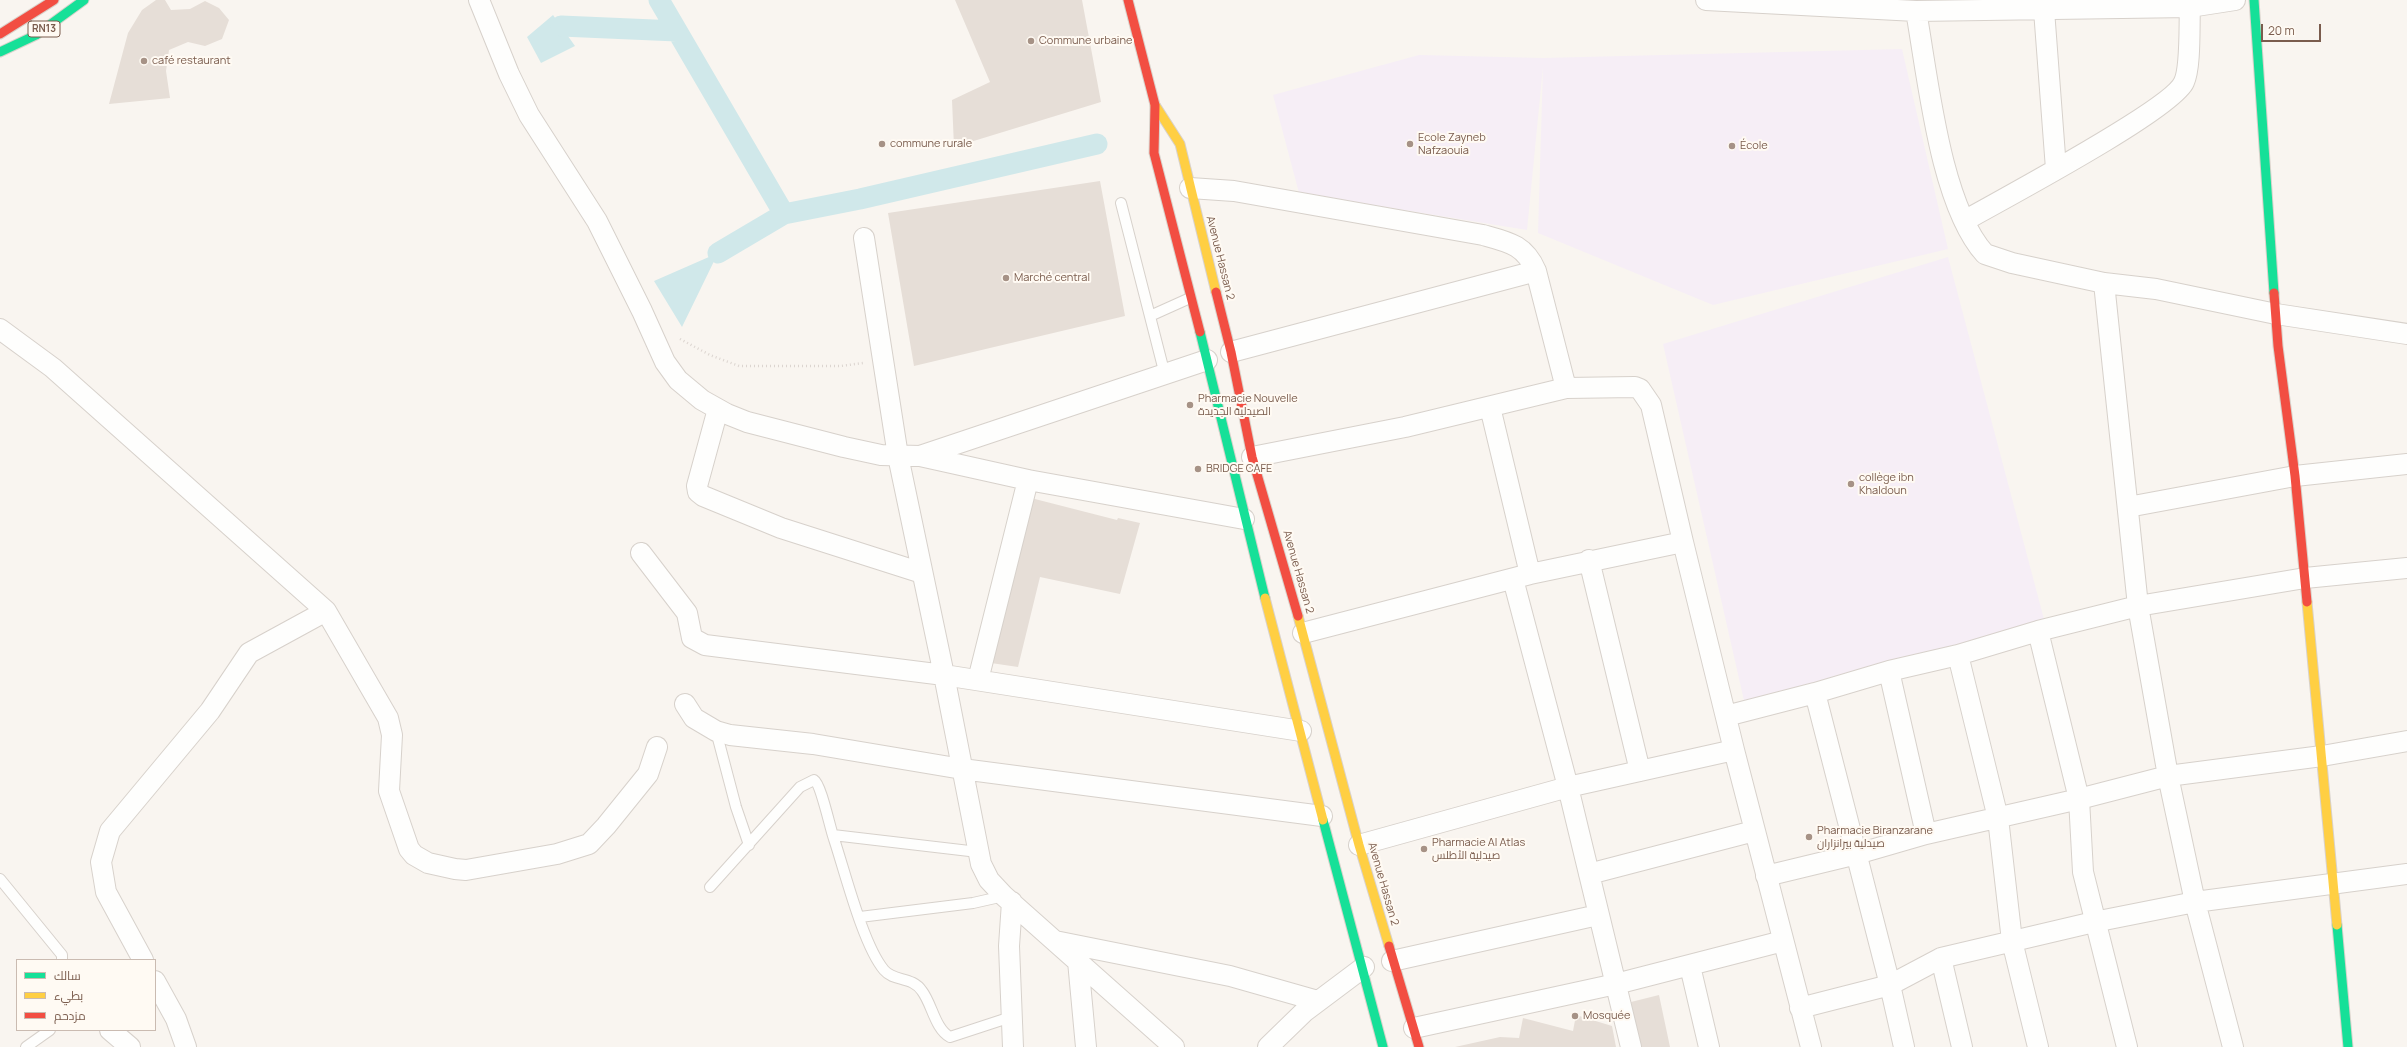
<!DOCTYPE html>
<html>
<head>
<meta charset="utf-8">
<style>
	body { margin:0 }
	#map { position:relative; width:2407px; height:1047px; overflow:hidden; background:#f9f5f0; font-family:Manrope,Cairo,sans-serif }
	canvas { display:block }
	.legend { position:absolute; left:16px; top:959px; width:140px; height:72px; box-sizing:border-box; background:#fffaf3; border:1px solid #cabbb1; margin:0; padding:5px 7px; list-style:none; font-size:12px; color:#7a5c4d }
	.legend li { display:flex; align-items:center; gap:8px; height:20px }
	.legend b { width:20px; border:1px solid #cabbb1 }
	.scale { position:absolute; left:2261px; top:24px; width:60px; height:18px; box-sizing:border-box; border:2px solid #7a5c4d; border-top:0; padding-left:5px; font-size:12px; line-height:14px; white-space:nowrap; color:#7a5c4d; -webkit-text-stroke:3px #fffaf3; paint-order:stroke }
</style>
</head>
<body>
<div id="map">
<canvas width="2407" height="1047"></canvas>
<ul class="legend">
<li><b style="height:5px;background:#16e098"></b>سالك</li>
<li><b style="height:5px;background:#ffcf43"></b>بطيء</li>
<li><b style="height:5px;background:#f24e42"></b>مزدحم</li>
</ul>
<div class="scale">20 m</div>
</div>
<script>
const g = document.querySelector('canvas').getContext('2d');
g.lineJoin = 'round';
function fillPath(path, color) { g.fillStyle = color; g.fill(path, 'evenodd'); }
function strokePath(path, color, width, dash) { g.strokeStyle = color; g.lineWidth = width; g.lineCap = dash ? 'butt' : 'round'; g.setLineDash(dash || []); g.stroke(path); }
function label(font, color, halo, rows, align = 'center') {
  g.font = font + ' Manrope,Cairo,sans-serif'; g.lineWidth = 4; g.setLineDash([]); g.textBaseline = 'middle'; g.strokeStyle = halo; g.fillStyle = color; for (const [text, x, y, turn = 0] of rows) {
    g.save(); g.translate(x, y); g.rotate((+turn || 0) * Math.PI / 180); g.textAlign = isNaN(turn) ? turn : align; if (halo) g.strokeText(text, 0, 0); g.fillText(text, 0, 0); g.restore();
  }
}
const education = new Path2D(`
	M1902,49L1948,249L1713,305L1538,233L1543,67L1527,230L1299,193L1273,95L1419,55L1543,58Z
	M1948,257L2045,623L1745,705L1663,344Z`);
const water = new Path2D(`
	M553,15L575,46L541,63L527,37Z
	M718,253L682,327L654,281Z`);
const canal = new Path2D(`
	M659,0L784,214
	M561,26L677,31
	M718,253L784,214L860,199L1097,144`);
const building = new Path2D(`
	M156,0H165L171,10L190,9L205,1L219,8L229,20L222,39L205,46L188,42L169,50L166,71L170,98L109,104L128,33L142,10Z
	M955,0H1082L1101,102L954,147L952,100L990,82Z
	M1100,181L1125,316L914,366L888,213Z
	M1031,498L1117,520L1118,518L1140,523L1120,594L1040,577L1018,667L991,663Z
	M1659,995L1670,1047H1641L1631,1002Z
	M1576,1015L1612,1026L1616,1047H1455L1500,1037L1519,1038L1523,1018L1573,1031Z`);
const path = new Path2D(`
	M680,339L710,355L739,366H841L863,363`);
const lane = new Path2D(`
	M1121,203L1165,375
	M1150,316L1190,298
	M716,731L736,807L749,845
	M833,835L978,852
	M0,879L62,955V960
	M710,887L800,787L814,780C821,784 830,828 834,839C845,872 863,945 884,970C894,982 912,976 922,991C932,1004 935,1029 950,1037L1011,1017
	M860,917L973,903L1004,896
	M26,1047L50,1030`);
const street = new Path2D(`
	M479,0L509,74L529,115L597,221L642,311L665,362L678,380L702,400L727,414L747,422L844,447L881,455L920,456L1028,480L1244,519
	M1706,0L1916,11C1928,78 1940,204 1985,254L2012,263L2104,283L2156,289L2276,314L2407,334
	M2044,10L2056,169
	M1916,11L2190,7L2235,0
	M1190,188L1234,191L1483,235C1509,242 1525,245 1536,271L1566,388L1405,427L1252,457
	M1964,221C1999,201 2173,109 2184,82C2191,67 2189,25 2190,7
	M864,238L898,456L944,675L981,864L989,880L1004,896L1174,1047
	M2104,283L2138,606L2168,776L2195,902L2233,1047
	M0,329L53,368L326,611L388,718L392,735L389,791L409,849L414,855L428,863L455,869L466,870L557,854L589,844L606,826L648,774L657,747
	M1231,352L1536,271
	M1490,407L1530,574
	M718,409L697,486L698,492L703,496L781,528L922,573
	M920,456L1207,360
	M2128,507L2295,476L2407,464
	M641,553L687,613L692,638L705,645L944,675L1301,731
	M1589,560L1640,771
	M1513,579L1568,787L1631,1047
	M2038,631L2079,799L2083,872L2127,1047
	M1303,633L1530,574L1683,542L1651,405L1640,389L1635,387L1566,388
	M1958,655L1998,818L2012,941L2038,1047
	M1889,671L1926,834
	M978,680L1028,480
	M685,704L694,718L716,731L730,735L813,744L962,769L1322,816
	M1726,716L1815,693
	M1734,750L1811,1047
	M1359,845L1568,787L1734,750L1683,542
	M1589,874L1754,831
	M1766,876L1857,854L1926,834L2079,799L2168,776L2322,756L2407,741
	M1012,902L1009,946L1013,1047
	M1055,941L1230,976L1318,1001
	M1941,958L1962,1047
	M143,960L106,892L101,862L110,831L210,711L249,653L326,611
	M1078,961L1086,1047
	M1392,961L1598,915
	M1690,966L1709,1047
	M155,981L176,1019L186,1047
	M1800,1008L1890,985L1941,958L2094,922L2195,902L2407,874
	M1414,1028L1616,984L1783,941
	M110,1030L130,1047
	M1268,1047L1304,1012L1364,967
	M1904,1047L1890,985L1815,693L1889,671L1958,655L2038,631L2138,606L2305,578L2407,568`);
const fast = new Path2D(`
	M2254,0L2274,293
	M0,52L36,35L84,0
	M1200,332L1265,598
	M1323,820L1383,1047
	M2337,925L2348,1047`);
const slow = new Path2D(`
	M1155,105L1180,144L1216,292
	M1265,598L1323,820
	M2307,602L2337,925
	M1298,616L1359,845L1389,946`);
const jam = new Path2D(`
	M1128,0L1155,105L1154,153L1200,332
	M0,34L54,0
	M1216,292L1231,352L1252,457L1298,616
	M2274,293L2278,346L2295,476L2307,602
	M1389,946L1419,1047`);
const markers = [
	[1031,41,4,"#a69286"],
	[144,61,4,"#a69286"],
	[882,144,4,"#a69286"],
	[1410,144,4,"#a69286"],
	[1732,146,4,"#a69286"],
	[1006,278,4,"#a69286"],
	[1190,405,4,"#a69286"],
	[1198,469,4,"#a69286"],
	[1851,484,4,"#a69286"],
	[1809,837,4,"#a69286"],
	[1424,849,4,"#a69286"],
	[1575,1016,4,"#a69286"]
];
const shields = [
	[44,29,32]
];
const shieldNames = [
	["RN13",44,29]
];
const poiNames = [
	["Commune urbaine",1039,41],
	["café restaurant",152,61],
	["Ecole Zayneb",1418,138],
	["Nafzaouia",1418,151],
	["commune rurale",890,144],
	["École",1740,146],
	["Marché central",1014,278],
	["Pharmacie Nouvelle",1198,399],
	["الصيدلية الجديدة",1198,412],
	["BRIDGE CAFE",1206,469],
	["collège ibn",1859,478],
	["Khaldoun",1859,491],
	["Pharmacie Biranzarane",1817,831],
	["صيدلية بيرانزاران",1817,844],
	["Pharmacie Al Atlas",1432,843],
	["صيدلية الأطلس",1432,856],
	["Mosquée",1583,1016]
];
const streetNames = [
	["Avenue Hassan 2",1220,258,76],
	["Avenue Hassan 2",1298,572,74],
	["Avenue Hassan 2",1383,884,74]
];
fillPath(education, '#f6eef6');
fillPath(water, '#d0e8ea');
strokePath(canal, '#d0e8ea', 21);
fillPath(building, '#e6ded7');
strokePath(lane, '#d7d1cb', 12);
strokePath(street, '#d7d1cb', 22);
strokePath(fast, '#d9d2cb', 11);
strokePath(slow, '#d9d2cb', 11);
strokePath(jam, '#d9d2cb', 11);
strokePath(path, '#dcd5d0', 2.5, [1, 3]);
strokePath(lane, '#fefefd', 10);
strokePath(street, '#fefefd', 20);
strokePath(fast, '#16e098', 9);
strokePath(slow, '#ffcf43', 9);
strokePath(jam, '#f24e42', 9);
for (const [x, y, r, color] of markers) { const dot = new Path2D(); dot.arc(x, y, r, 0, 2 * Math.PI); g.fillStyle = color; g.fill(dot); strokePath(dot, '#fffaf3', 1.5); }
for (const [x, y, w] of shields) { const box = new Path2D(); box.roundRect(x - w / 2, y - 8, w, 16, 3); g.fillStyle = '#fffaf3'; g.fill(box); strokePath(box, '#7a5c4d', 1); }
label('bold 10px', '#7a5c4d', null, shieldNames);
label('11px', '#7a5c4d', '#fffaf3', poiNames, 'left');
label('11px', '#7a5c4d', '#fffaf3', streetNames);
</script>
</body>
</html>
